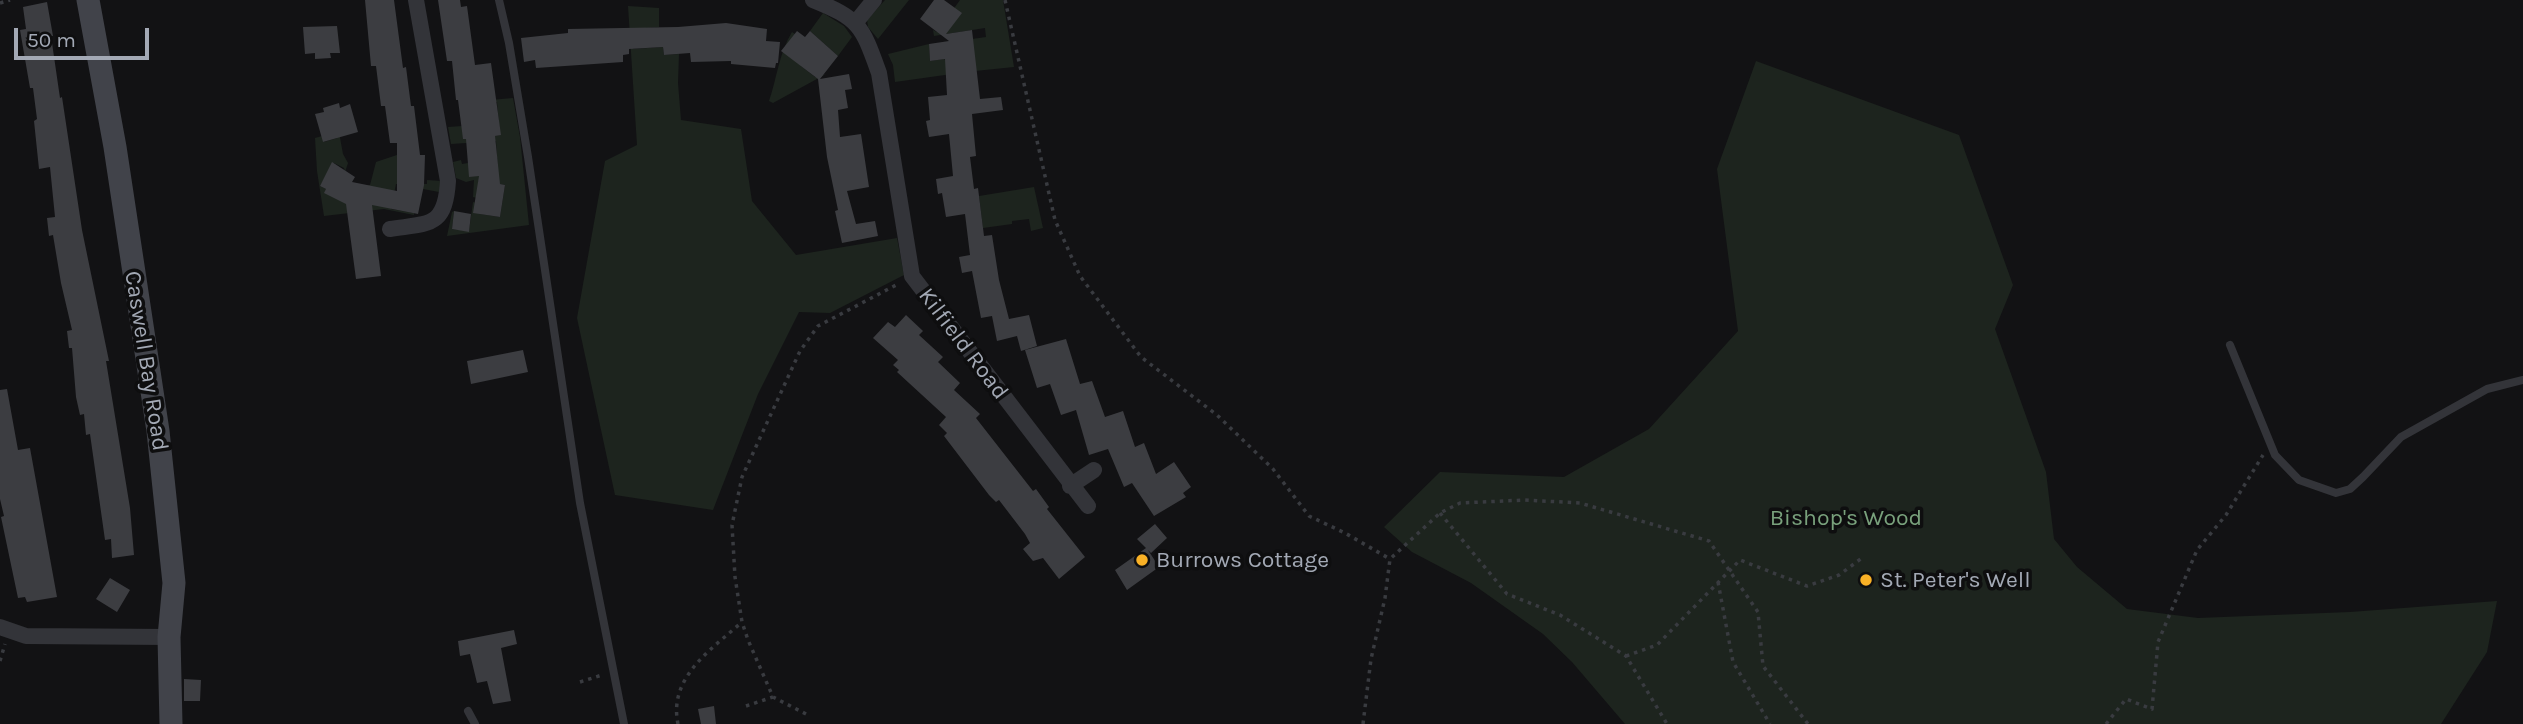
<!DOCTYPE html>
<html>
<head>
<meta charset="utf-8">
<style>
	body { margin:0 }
	#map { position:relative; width:2523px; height:724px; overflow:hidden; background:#121214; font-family:Karla,sans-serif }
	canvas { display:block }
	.scale { position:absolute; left:14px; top:28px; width:135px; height:32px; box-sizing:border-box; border:4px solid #a3a9b5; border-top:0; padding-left:9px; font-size:21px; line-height:24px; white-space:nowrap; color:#a3a9b5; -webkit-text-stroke:5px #0e0e0f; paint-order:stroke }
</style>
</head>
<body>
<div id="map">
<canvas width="2523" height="724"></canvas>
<div class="scale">50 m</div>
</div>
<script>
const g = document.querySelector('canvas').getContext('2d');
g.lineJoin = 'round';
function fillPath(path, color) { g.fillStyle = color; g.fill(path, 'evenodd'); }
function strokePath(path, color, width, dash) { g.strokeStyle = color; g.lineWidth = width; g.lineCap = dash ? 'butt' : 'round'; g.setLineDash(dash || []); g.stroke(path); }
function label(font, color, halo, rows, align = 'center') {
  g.font = font + ' Karla,sans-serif'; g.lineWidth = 7; g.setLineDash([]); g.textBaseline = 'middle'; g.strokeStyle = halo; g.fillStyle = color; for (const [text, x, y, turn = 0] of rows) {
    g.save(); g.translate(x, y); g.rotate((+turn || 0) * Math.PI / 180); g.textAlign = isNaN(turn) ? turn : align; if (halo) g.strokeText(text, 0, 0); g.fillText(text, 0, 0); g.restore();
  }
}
const green = new Path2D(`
	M885,0H909L878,39L868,27L867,20Z
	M960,0H1003L1014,67L975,71L972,39L986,37L985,28L934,36L933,30L937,32Z
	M628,6L659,8V27L632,29L633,49L663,47L664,55L679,54L678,83L681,120L741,129L752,201L796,255L897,238L904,275L830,313L799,312L758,394L713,510L615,495L577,318L605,161L637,145Z
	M823,13L844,26L852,37L838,56L810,31Z
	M792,32L795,34L801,66L815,77L826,74L773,103L769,101C777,78 779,53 792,32Z
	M929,44L930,61L944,59L951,63L952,74L895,82L893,65L888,54Z
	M1756,61L1959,135L2013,285L1995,329L2046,472L2054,539L2077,567L2127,609L2198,618L2350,612L2497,601L2487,652L2441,724H1625L1572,662L1543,634L1471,583L1412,552L1384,527L1440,472L1564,477L1649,429L1738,331L1717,169Z
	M513,98L520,137L529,225L447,236L452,212L454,211L452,229L469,231L473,202L481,204L480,214L500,217L505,185L478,181L482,199L473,197L474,180L466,182L456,178L453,162L461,160L462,164L468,163L498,174L496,141L451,144L448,127L462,126L464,139L500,135L497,102L468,105L467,102Z
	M339,132L343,154L348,163L345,172L344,168L334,163L320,186L326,189L370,185L376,162L397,155L424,184H427V180L442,181L439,192L396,184L391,209L414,213V215L384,209L324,216L317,171L315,138L322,136L324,142L337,138L336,133Z
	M1034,187L1043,228L1031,231L1029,219L1012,221V224L983,228L979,196Z`);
const building = new Path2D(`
	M365,0H394L403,68L406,67L411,106H414L420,155H425L424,185L418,214L372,205L381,276L356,279L346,204L324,193L326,189L320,186L332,162L355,177L352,182L397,191V143H390L385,106H381L376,66H371Z
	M438,0H460L461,7L467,6L475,65L491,63L501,135L495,136L500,184L505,185L500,217L473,213L479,176L469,177L466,139H463L458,100H456L452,61H447Z
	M934,0H944L962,13L946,34L972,30L980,99L1001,97L1003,110L972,114L976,156L970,157L974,189L978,188L984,236L992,235L999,280L1009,319L1029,315L1037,346L1021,351L1017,336L997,341L992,316L981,318L972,271L962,273L959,257L970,255L965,214L946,217L942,193L938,194L936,179L953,176L949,134L929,137L926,121L930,120L928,97L947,95L945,59L930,61L929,44L949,41L920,19Z
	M47,2L53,36H51L60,98L62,97L82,230L109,361H106L130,508L134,555L112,558L111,539L105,540L90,434L86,435L84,414L80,415L76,397L72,348H69L67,331L72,330L61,283L53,235L49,236L47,218L55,217L50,167L39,169L34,121L37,119L33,88H30L20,30L26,29L23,7Z
	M726,23L767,29L766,41L780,42L778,63H776L775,68L731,64V61L691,62L690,53L664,55L663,47L629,49V54L623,55V62L536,68L535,60L524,62L521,38L568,33V29L678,27Z
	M337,26L340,53H330L331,58L315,59V53L305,54L303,27Z
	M797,31L805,37L810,31L838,56L820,79L849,74L852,89L845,90L848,108L838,110L840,137L861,134L869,187L847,191L856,224L875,221L878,236L842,243L835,211L838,210L827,157L818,79L781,51Z
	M339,103L340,108L350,104L358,132L323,142L315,114L324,112L323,108Z
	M454,211L471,214L469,232L452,229Z
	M906,315L923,331L919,335L943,357L938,362L960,383L954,390L980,414L976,418L1033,491L1036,489L1049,507L1047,509L1085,557L1059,579L1043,558L1033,561L1023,549L1030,543L1025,534L999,500L996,502L989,495L944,436L947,433L939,425L946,417L897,372L899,370L893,365L898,360L873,338L888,322L895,327Z
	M1066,339L1080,384L1092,381L1105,417L1123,411L1135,447L1144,443L1156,474L1174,462L1191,487L1183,493L1186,497L1154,516L1132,483L1124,487L1108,449L1089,455L1076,410L1061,415L1050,384L1037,388L1025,350Z
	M523,350L528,372L471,384L467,361Z
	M7,389L18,450L30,448L57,597L27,602L25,597L18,598L1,517L4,516L0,499V390Z
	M1155,524L1167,538L1151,553L1148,550L1159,567L1127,590L1115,570L1146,548L1137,539Z
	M110,578L130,590L117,612L96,599Z
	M514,630L517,644L501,648L511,701L493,704L487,681L477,683L470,654L460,656L458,641Z
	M184,679L201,680L200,701H184Z
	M714,706L716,724H701L698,709Z`);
const path = new Path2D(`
	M1005,0L1055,220L1080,276L1141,357L1217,415L1273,469L1309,516L1345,533L1390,559
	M0,3L10,0
	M1440,513L1507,594L1560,615L1626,656L1667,724
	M1718,582L1733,662L1770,724
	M1626,656L1657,645L1740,560L1807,586L1839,575L1862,558
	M0,661L5,644
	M580,682L602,675
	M746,706L773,697
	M806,714L773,697L748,640L742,622L735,577L732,525L742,477L800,351L818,326L898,284
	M678,724C668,677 712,649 742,622
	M1363,724L1371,659L1385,598L1390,559L1440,513L1460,503L1525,500L1580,503L1709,541L1758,612L1763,666L1808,724
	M2106,724L2126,699L2152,709L2158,642L2197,550L2226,515L2263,455`);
const lane = new Path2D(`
	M499,0L509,43L528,157L580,503L624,724
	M2230,345L2275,455L2299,480L2336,493L2350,489L2363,477L2401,437L2487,389L2523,380
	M468,711L475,724`);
const street = new Path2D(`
	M813,0C860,19 862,26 879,73L912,276L1088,506
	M856,22L874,0
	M390,229C429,223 445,228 448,181L416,0
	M1070,486L1094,470
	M0,627L26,636L169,637`);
const secondary = new Path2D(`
	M88,0L115,147L158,431L174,583L169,637L171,724`);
const markers = [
	[1142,560,7,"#f9b126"],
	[1866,580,7,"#f9b126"]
];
const streetNames = [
	["Kilfield Road",963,344,53],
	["Caswell Bay Road",146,361,81]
];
const parkNames = [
	["Bishop's Wood",1846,518]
];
const poiNames = [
	["Burrows Cottage",1156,560],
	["St. Peter's Well",1880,580]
];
fillPath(green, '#1d241e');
fillPath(building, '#3c3d41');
strokePath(path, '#393b40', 3.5, [3.5, 5]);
strokePath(lane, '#333439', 8);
strokePath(street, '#333439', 16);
strokePath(secondary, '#41434a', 23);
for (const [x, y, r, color] of markers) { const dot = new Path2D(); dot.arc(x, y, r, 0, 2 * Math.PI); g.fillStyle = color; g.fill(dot); strokePath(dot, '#0e0e0f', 2.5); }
label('23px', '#a3a9b5', '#0e0e0f', streetNames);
label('23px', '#79a17c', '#0e0e0f', parkNames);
label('23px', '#a3a9b5', '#0e0e0f', poiNames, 'left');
</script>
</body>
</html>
